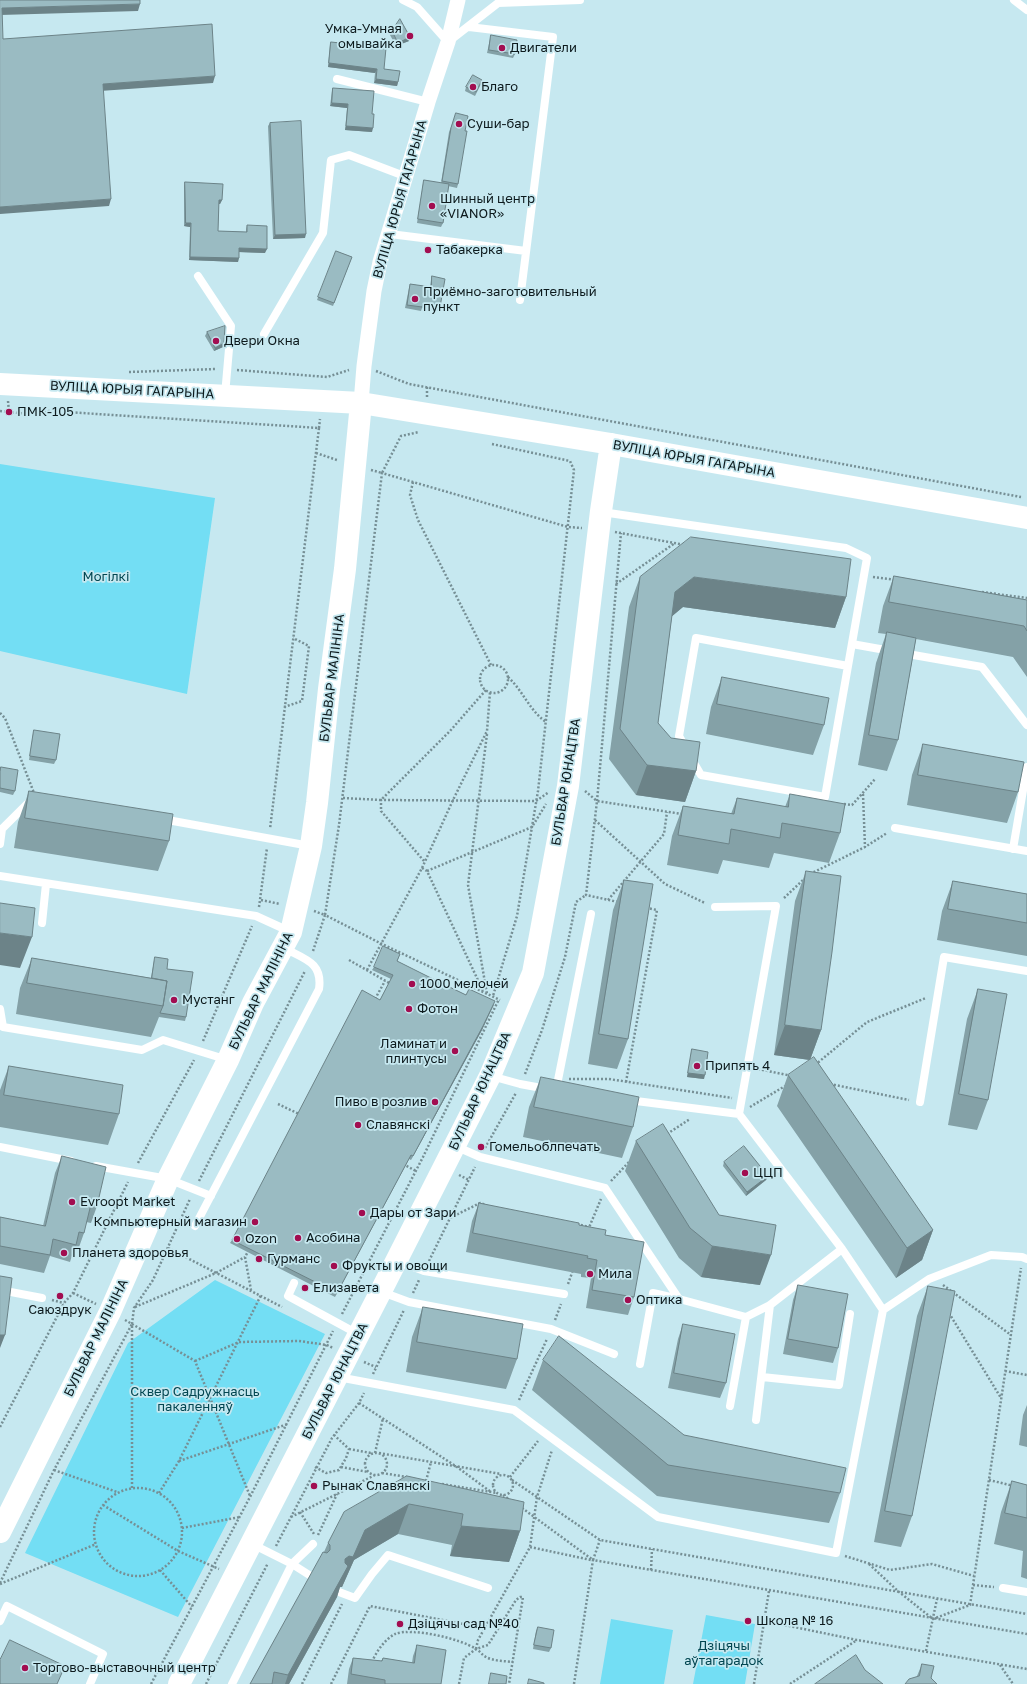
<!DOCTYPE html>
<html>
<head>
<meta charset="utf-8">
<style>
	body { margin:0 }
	canvas { display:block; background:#c6e8f0 }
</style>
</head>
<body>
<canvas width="1027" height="1684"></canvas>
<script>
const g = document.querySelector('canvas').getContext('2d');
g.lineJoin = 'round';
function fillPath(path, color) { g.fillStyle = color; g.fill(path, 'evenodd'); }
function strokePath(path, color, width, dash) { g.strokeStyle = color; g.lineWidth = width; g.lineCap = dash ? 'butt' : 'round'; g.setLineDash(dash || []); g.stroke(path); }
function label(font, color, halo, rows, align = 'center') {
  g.font = font + ' "Golos Text",sans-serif'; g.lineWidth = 3.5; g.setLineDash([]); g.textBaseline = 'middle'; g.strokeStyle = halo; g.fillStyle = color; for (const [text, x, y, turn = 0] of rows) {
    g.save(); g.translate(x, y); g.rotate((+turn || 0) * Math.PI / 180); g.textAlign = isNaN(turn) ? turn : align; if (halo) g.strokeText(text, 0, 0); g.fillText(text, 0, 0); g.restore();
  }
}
const green = new Path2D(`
	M0,464L215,498L187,694L0,651Z
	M215,1280L325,1334L178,1617L25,1553L128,1343Z
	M706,1615L755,1624L745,1684H693Z
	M611,1619L673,1630L664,1684H600Z`);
const path = new Path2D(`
	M237,370L327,377L349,370
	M376,371L409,384L1021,497
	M129,372L216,369
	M427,397V387
	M8,401L9,412
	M0,411L29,414L50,411L319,428L270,829
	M319,428L320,419
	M492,444L570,461L574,470L538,791L517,916L493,996
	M316,453L337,460
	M371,470L382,473L401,436L419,432
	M413,482L410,495L418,520L491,665
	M615,532L685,545
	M873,577L896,580
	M616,584L675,543
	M982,592L1027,598
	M480 679a14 14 0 1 1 28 0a14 14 0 1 1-28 0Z
	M508,677C524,692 529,710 546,722
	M284,707L302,701L309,646L293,638
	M0,713L5,718L34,793
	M487,734L468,885L487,994
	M585,791L597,801
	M863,794L865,847
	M343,798L381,800L450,731L486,690
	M597,801L621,533
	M844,804L852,805L875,779
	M595,820L665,884L705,903
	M424,861L381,811V800L536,801L549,792
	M422,868L427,871L483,991
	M427,871L532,827L546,804
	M810,874L865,847L887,833
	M784,898L803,880
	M261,900L280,904
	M608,900L664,834L667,812
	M618,902L586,895L597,801L682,814
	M259,907L267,848
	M314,911L325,915L339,825L382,473L568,527L582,528
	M313,951L325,915L380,943L500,1000
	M349,960L391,984
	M367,970L422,868L453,800L487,731L490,692
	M375,999L385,981
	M203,1041L252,926
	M815,1065L867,1022L926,998
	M758,1069L792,1076
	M525,1074L542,1030L565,957L576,902L586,895
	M569,1079H609L732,1098
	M626,1082L657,910L647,908
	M830,1084L909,1100
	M278,1104L299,1114
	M750,1107L785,1086
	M667,1134L690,1119
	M485,1148L516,1093
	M138,1163L194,1060
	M403,1164L416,1171
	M459,1175L469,1180
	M199,1181L305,971
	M611,1181L629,1162
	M450,1218L480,1203L486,1205
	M577,1224L589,1227
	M588,1230L601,1199
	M168,1248L282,1307
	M249,1250L245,1257L251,1290
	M429,1261L475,1167
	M568,1284L573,1270
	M943,1285L1011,1335
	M73,1293L96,1304
	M413,1293L419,1280
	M52,1300L64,1303
	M135,1307L216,1273L245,1257
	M949,1313L1001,1398
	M342,1314L423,1157L499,999
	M125,1320L132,1324L134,1308L153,1280L190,1199
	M555,1320L561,1304
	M132,1324L195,1361L250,1496
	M195,1361L239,1342L299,1341L327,1345L333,1348
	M364,1362L376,1367
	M1005,1371L1027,1375
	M373,1374L404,1310
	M519,1400L547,1339
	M359,1403L457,1467L491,1492
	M0,1427L64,1303L73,1293L128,1182
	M349,1449L371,1453
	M375,1453L383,1418
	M379,1453L501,1474
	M365 1464a11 11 0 1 1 22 0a11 11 0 1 1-22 0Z
	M179,1461L288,1424
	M315,1467L326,1473L339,1470L346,1458L349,1449L334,1435
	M341,1467L368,1472
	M54,1470L117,1492
	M382,1473L407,1477
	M493 1485a10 10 0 1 1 20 0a10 10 0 1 1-20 0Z
	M510,1477L538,1441
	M512,1480L600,1540L1027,1614
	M989,1480L1014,1486
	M426,1481L431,1462
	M442,1484L497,1493
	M132,1488V1325
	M94 1532a44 44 0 1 1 88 0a44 44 0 1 1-88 0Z
	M159,1493L179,1461L261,1295
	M503,1495L510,1500
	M103,1505L178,1551L219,1569
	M522,1508L593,1560
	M300,1512L314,1534
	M291,1517L375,1475
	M182,1528L240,1517
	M318,1535L337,1494
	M276,1546L332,1438L359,1403L364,1393
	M530,1547L591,1560
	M845,1556L890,1570L932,1564L974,1576
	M593,1560L600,1540
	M869,1564L899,1592L933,1619L970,1605L1021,1268
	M160,1570L192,1607
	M651,1570L652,1549
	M0,1583L54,1470L132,1324
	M0,1584L96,1544
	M973,1585L994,1587
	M765,1621L857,1640L1027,1669
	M476,1649L478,1640L530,1547L537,1497L552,1450
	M926,1651L937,1599
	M372,1662C376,1652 385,1639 395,1634C412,1627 461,1639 476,1649C480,1651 482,1655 486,1657C493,1661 505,1661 513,1662
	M1000,1665L1013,1684
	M151,1684L250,1497L333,1331
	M206,1684L268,1563
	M302,1684L342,1604
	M331,1684L370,1606L484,1628
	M459,1684L464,1658L476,1649L488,1645L516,1600L520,1597H523L509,1684
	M574,1684L593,1560L1027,1634
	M754,1684L769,1591
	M790,1684L857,1640`);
const lane = new Path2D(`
	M403,0L417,7L448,42L498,3L580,0
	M1014,0L1027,10
	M469,27L553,37L520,300
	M337,79L428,102
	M390,234L526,251
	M198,276L231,326L225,395
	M264,334L323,233L331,160L349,155L407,177
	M602,512L846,548L867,558L848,666L696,638L679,736L685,747
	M852,644L891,651
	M902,653L982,667L1027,725
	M691,758L701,775L825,797L848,666
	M162,819L310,846
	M895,828L1027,851
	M0,844L2,829L29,802
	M1013,849L1027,767
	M0,876L256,916L291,932
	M715,907L776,906L739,1114
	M42,923L46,884
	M0,1009L3,1027L142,1050L163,1040L228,1060
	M491,1076L520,1084L547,1089
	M554,1089L558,1080L591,914
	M920,1102L944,957L1027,971
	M455,1146L480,1157L605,1188L679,1299L746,1317L770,1305L842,1249
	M0,1147L71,1161
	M96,1166L168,1179L211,1196
	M195,1226L319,989C323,962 304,959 284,948
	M398,1261L424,1271L564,1294
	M294,1283L288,1296L358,1334
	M0,1290L42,1298
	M382,1292L409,1302L551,1329L614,1354
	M883,1310L929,1279L991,1255L1022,1257L1027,1259
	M640,1364L653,1293L679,1299
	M338,1377L514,1410L658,1517L836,1553L883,1310L842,1249L739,1114L628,1100
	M762,1377L839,1385L850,1314
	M730,1406L746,1317
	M756,1420L770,1305
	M252,1544L292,1564L314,1578
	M1003,1588L1027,1592
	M339,1592L355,1598L372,1574L388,1555L488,1588
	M0,1621L7,1606L103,1654L90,1684
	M232,1684L292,1564L313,1544`);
const street = new Path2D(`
	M361,403L364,366L374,291L380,262L428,102L448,42L458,0`);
const secondary = new Path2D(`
	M0,384L361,403L611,444L1027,518
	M0,1532L110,1312L168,1179L228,1060L253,1003L291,932L311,846L317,803L329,689L345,569L361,403
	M179,1684L381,1291L490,1076L533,973L568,786L601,511L611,444`);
const wall = new Path2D(`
	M392,31L409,41L396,46L390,35Z
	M491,35L515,54L513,58L487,53L490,39Z
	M331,42L384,69L398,82L397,86L374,83L375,73L328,67L330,45Z
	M481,84L475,96L465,91L466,87Z
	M333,88L372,132L345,130L347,108L330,106L332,91Z
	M456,113L465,131L458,184L457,188L448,186L443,223L441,227L417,223L423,184L424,180L441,183L449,132Z
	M270,123L305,238L273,239L268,126Z
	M185,182L222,200L220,204H219L218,231L246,232V229L247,225L265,253L239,252L238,262L189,260L190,227L184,226V186Z
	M336,251L352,257L333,306L317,300Z
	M432,276L440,307L439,311L422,308L421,311L405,308L409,288L410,284L430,287L431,280Z
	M207,332L223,347L214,351L205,336Z
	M894,576L1027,600V677L1013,657L916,639L898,740L887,771L858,765L876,663L886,634L878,633L883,606Z
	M640,577L846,597L835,628L683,607L672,616L658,723L696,771L685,802L636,795L609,759L629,607Z
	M722,677L824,725L813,755L706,734L711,707Z
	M34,730L56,760L54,764L29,760L33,734Z
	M923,744L1018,792L1007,823L907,805L912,775Z
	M1,767L15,791L13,795L0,792V769Z
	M29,791L169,841L158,871L14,848L18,822Z
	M790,794L840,833L829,863L774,853L769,868L723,860L718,874L667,865L672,836L683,806L731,814L737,798L785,807Z
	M806,871L821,1030L810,1060L774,1055L795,901Z
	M624,880L628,1039L617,1069L588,1064L613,910Z
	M953,881L1027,894V956L937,940L942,911Z
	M400,954L397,962L466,995L494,1005L482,1030L411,1160L409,1159L335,1297L230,1243L232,1240L380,1000L391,979L372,970L374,967Z
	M155,957L167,969L186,1017L185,1021L159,1017L151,1037L16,1014L20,988L32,958L151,978L154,961Z
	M978,989L988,1100L977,1130L948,1125L967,1019Z
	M692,1049L704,1079L687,1077L691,1053Z
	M9,1066L119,1114L108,1145L0,1127V1090Z
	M788,1075L933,1230L922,1260L896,1278L777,1106Z
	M541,1077L633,1127L622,1158L523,1137L529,1107Z
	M636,1141L760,1285L701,1277L679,1258L625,1171Z
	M62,1156L97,1206L91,1223L86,1222L84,1233L78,1250L74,1249L70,1262L50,1256L44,1273L0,1264V1217L43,1226L55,1173Z
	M724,1162L768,1176L766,1180L746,1196L723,1166Z
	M479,1203L579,1225L605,1235L634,1297L628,1315L586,1308L591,1278L581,1277V1274L466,1252L472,1221Z
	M798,1285L838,1348L833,1363L783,1354L793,1300Z
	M928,1286L912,1516L901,1547L874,1542L917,1316Z
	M423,1307L517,1359L506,1389L406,1372L412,1337Z
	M683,1324L726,1383L720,1398L668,1388L678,1339Z
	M543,1360L684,1435L840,1493L829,1523L657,1496L532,1390Z
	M1027,1405V1447L1019,1445L1023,1415Z
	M407,1476L520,1531L509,1562L450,1556L452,1545L398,1534L354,1560L342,1587H340L337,1597L289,1684H250L324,1552L328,1543Z
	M1012,1481L1027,1485V1579L1021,1577L1023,1551L994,1544L1001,1512Z
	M538,1627L551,1648L549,1652L533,1649L536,1631Z
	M417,1645L441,1684H347L349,1669L353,1658L381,1661L383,1658L412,1663L413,1656Z
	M922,1664L931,1678L917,1676Z`);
const shadedWall = new Path2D(`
	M140,4L138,11L0,15L2,8Z
	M410,37L409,41L396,46L398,43Z
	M329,63L377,69L375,73L328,67Z
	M215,76L213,83L100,91L103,84Z
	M376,79L398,82L397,86L374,83Z
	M332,103L348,104L347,108L330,106Z
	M346,126L373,128L372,132L345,130Z
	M111,199L109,206L0,214V207Z
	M219,200H222L220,204H218Z
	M186,223H191L190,227L184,226Z
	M306,234L305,238L273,239L275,235Z
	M239,248L267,249L265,253L238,252Z
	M190,257L239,258L238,262L189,260Z
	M224,343L223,347L214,351L215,348Z
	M694,577L846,597L835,628L683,607L664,623L675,592Z
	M647,765L696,771L685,802L636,795Z
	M0,933L32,937L20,968L0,965Z
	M495,1001L482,1030L411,1160L413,1156Z
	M785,1025L821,1030L810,1060L774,1055Z
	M688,1073L705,1075L704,1079L687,1077Z
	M411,1155L409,1159L335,1297L337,1293Z
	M768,1176L766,1180L746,1196L747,1192Z
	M933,1230L922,1260L896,1278L907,1248Z
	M712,1246L771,1255L760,1285L701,1277Z
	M0,1335H5L0,1348Z
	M409,1504L398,1534L354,1560L342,1587H340L337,1597L289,1684H285L288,1675L345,1559L365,1530Z
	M461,1526L520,1531L509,1562L450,1556Z`);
const building = new Path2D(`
	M0,0H140V4L2,8L3,39L212,24L215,76L103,84L111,199L0,207Z
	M400,19L410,37L398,43L392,31Z
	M491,35L517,40L515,54L489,50Z
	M331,42L386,48L384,69L400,71L398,82L376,79L377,69L329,63Z
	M473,75L482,80L476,92L466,87Z
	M333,88L374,91L372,114H374L373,128L346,126L348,104L332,103Z
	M456,113L468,116L465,131H467L458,184L442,181L451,128Z
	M301,121L306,234L275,235L270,123Z
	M424,180L449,184L443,223L418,219Z
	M185,182L223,184L222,200H219L218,231L247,232V225L267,226V249L239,248V258L190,257L191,223H186Z
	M336,251L352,257L334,303L318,297Z
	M432,276L445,279L440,307L423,304L422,307L407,305L410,284L431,287Z
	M225,326L224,343L215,348L207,332Z
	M691,537L851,559L846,597L694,577L675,592L658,723L671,738L700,742L696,771L647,765L620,729L640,577Z
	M894,576L1027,600V631L1024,626L889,602Z
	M887,632L916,638L898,740L869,735Z
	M722,677L829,698L824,725L717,704Z
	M34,730L60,734L56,760L30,756Z
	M923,744L1024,762L1018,792L918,775Z
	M1,767L18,770L15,791L0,788V772Z
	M29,791L173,814L169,841L25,818Z
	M790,794L845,804L840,833L782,823L780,838L731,829L729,844L678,835L683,806L734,814L737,798L788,807Z
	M806,871L841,876L832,952L821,1030L785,1025Z
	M624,880L653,884L628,1039L599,1034Z
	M953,881L1027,894V923L948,909Z
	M0,903L35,908L32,937L0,933Z
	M383,946L400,954L397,961L429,977L466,995L469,989L495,1001L483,1026L413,1156L411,1155L337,1293L232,1240L362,990L380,1000L393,975L374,967Z
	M155,957L168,959L167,969L193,972L186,1017L160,1013L163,1006L167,981L152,978Z
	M32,958L167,981L163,1006L27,983Z
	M978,989L1007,994L988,1100L959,1094Z
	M692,1049L708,1052L705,1075L688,1073Z
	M814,1057L933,1230L907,1248L788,1075Z
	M9,1066L123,1085L119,1114L4,1095Z
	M541,1077L639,1097L633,1127L534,1107Z
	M663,1124L719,1215L776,1225L771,1255L712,1246L690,1228L636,1141Z
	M744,1146L768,1176L747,1192L724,1162Z
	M62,1156L106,1167L97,1206L91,1204L84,1233L79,1232L76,1245L53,1239L50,1255L0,1246V1217L45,1226Z
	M479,1203L579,1223V1225L606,1230L605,1235L644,1242L634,1297L592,1290L597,1260L587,1258L588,1256L473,1233Z
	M0,1276L12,1278L5,1335H0Z
	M798,1285L848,1294L838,1348L788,1339Z
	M928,1286L955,1291L912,1516L885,1511Z
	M423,1307L523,1324L517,1359L417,1342Z
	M683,1324L735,1334L726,1383L674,1373Z
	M559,1336L684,1435L846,1468L840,1493L668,1465L543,1360Z
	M407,1476L524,1502L520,1531L461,1526L463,1514L409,1504L365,1530L353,1557L349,1556L345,1559V1563L348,1566L288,1675L274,1672L272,1684H250L323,1552L327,1553L330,1550V1545L328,1543L344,1512Z
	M1012,1481L1027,1485V1518L1005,1513Z
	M538,1627L554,1630L551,1648L534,1645Z
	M10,1640L65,1666L57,1684H0V1660Z
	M417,1645L446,1650L441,1684H385V1680L351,1674L353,1658L382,1661L383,1658L414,1663Z
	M856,1655L865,1670L883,1684H815Z
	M922,1664L934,1666L931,1678L937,1684H905L909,1679L919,1676Z
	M491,1673L507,1676L506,1684H489Z
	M529,1679L544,1683V1684H528Z`);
const markers = [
	[410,36,4,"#a20d50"],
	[502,48,4,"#a20d50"],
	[473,87,4,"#a20d50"],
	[459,124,4,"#a20d50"],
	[432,206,4,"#a20d50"],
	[428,250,4,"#a20d50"],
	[415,299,4,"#a20d50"],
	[216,341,4,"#a20d50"],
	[9,412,4,"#a20d50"],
	[412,984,4,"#a20d50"],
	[174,1000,4,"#a20d50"],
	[409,1009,4,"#a20d50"],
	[455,1051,4,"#a20d50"],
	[697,1066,4,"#a20d50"],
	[435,1102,4,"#a20d50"],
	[358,1125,4,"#a20d50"],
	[481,1147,4,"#a20d50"],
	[745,1173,4,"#a20d50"],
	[72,1202,4,"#a20d50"],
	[362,1213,4,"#a20d50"],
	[255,1222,4,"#a20d50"],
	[298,1238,4,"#a20d50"],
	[237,1239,4,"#a20d50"],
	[64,1253,4,"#a20d50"],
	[259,1259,4,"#a20d50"],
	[334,1266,4,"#a20d50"],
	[590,1274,4,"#a20d50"],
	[305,1288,4,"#a20d50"],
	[60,1296,4,"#a20d50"],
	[628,1300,4,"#a20d50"],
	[314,1486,4,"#a20d50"],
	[748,1621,4,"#a20d50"],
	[400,1624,4,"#a20d50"],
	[25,1668,4,"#a20d50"]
];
const poiNames = [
	["Умка-Умная",402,29,"right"],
	["омывайка",402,44,"right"],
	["Двигатели",510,48],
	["Благо",481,87],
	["Суши-бар",467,124],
	["Шинный центр",440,199],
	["«VIANOR»",440,214],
	["Табакерка",436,250],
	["Приёмно-заготовительный",423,292],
	["пункт",423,307],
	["Двери Окна",224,341],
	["ПМК-105",17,412],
	["1000 мелочей",420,984],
	["Мустанг",182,1000],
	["Фотон",417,1009],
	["Ламинат и",447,1044,"right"],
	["плинтусы",447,1059,"right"],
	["Припять 4",705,1066],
	["Пиво в розлив",427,1102,"right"],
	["Славянскі",366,1125],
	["Гомельоблпечать",489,1147],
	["ЦЦП",753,1173],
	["Evroopt Market",80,1202],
	["Дары от Зари",370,1213],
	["Компьютерный магазин",247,1222,"right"],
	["Асобина",306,1238],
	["Ozon",245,1239],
	["Планета здоровья",72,1253],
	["Гурманс",267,1259],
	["Фрукты и овощи",342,1266],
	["Мила",598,1274],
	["Елизавета",313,1288],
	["Оптика",636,1300],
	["Саюздрук",60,1310,"center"],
	["Рынак Славянскі",322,1486],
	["Школа № 16",756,1621],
	["Дзіцячы сад №40",408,1624],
	["Торгово-выставочный центр",33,1668]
];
const streetNames = [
	["ВУЛІЦА ЮРЫЯ ГАГАРЫНА",400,199,-74],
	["ВУЛІЦА ЮРЫЯ ГАГАРЫНА",132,390,3],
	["ВУЛІЦА ЮРЫЯ ГАГАРЫНА",694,459,10],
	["БУЛЬВАР МАЛІНІНА",332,678,-83],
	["БУЛЬВАР ЮНАЦТВА",566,782,-81],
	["БУЛЬВАР МАЛІНІНА",261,991,-64],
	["БУЛЬВАР ЮНАЦТВА",480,1091,-65],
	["БУЛЬВАР МАЛІНІНА",96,1338,-64],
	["БУЛЬВАР ЮНАЦТВА",335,1381,-63]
];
const parkNames = [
	["Могілкі",106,577],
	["Сквер Садружнасць",195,1392],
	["пакаленняў",195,1407],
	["Дзіцячы",724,1646],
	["аўтагарадок",724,1661]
];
fillPath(green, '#73def4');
strokePath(path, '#768f95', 2.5, [2, 2]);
strokePath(lane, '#fff', 8);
strokePath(street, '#fff', 15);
strokePath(secondary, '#fff', 22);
fillPath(wall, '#84a1a7');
fillPath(shadedWall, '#6c8388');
fillPath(building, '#9abbc2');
strokePath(building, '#6c8388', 1);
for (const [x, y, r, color] of markers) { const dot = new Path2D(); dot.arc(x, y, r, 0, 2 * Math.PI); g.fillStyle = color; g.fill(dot); strokePath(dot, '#c6e8f0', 1.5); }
label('13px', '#0d1a1d', '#c6e8f0', poiNames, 'left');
label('13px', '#0d1a1d', '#c6e8f0', streetNames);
label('13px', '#024651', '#c6e8f0', parkNames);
</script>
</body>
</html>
